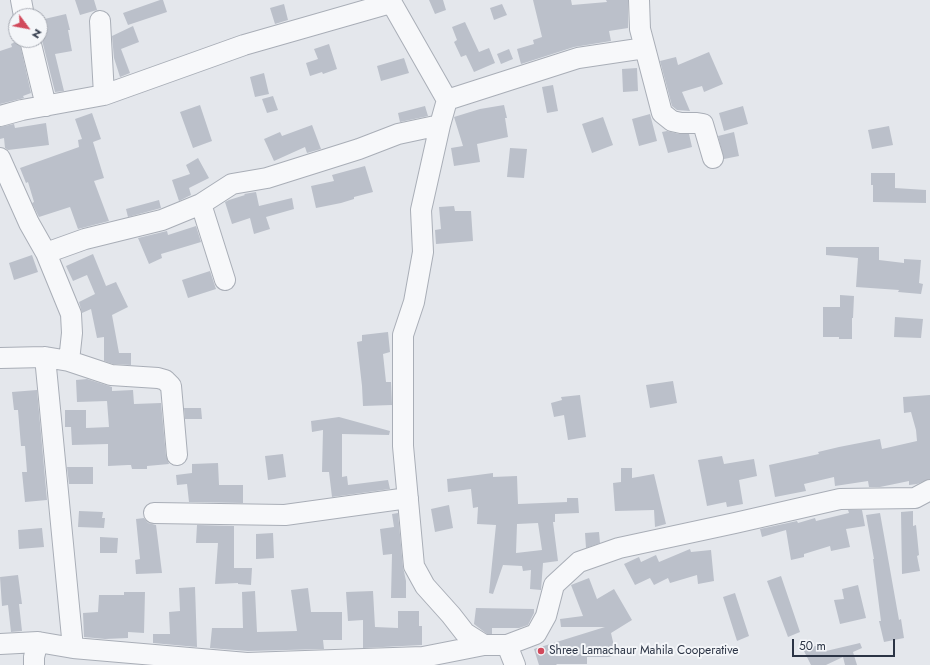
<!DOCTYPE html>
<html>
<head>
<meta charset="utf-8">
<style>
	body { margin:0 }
	#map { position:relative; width:930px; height:665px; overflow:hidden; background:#e4e7ec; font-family:Jost,sans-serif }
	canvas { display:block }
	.north { position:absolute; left:8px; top:8px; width:40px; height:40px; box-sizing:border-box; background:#f4f6f9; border:1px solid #a4a8b1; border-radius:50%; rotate:122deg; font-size:11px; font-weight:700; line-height:16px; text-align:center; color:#2b3445 }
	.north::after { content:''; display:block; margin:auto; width:14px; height:18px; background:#d1495b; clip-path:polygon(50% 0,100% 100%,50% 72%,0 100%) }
	.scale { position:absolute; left:792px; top:639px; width:103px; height:18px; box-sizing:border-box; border:2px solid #2b3445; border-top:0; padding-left:5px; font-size:12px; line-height:14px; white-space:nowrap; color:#2b3445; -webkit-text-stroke:3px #f4f6f9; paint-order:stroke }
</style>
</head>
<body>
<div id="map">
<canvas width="930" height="665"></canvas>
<div class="north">N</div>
<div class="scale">50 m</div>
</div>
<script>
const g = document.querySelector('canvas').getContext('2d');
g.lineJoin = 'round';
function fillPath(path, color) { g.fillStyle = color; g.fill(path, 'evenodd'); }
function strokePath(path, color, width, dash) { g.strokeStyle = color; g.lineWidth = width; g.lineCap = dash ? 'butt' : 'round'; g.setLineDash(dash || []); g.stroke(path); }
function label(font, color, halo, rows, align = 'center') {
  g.font = font + ' Jost,sans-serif'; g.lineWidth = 4; g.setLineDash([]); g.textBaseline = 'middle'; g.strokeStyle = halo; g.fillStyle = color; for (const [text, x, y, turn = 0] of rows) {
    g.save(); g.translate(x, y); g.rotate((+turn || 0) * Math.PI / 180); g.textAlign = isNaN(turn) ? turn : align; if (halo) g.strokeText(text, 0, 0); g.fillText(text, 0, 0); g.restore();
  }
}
const building = new Path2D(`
	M75,0H94L97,10L80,15Z
	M160,0H163L167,12L128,25L123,13Z
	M429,0H443L446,10L435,14Z
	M533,0H571L572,5L607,2L606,0H628V28L609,31L611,41L574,47L521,64L517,49L534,44L533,40L542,37Z
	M284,4L288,20L275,24L270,8Z
	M502,4L507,15L494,20L490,8Z
	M66,14L70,30H68L72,51L55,54L64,91L55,92L42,40H43L40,20Z
	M465,22L479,52L489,48L495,63L474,72L466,55L461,57L454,42L457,40L452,27Z
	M133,26L139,42L121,49L130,73L120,77L114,58L112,36Z
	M14,40H19L31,93L23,96L24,98L0,104V51L12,47L11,44L15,42Z
	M329,44L337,69L323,74L322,72L310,76L306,63L318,59L314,49Z
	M509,49L513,59L501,64L497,54Z
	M709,52L723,84L704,92L702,86L682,92L690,111L677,110L672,106L660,61L676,57L678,65Z
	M404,58L409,73L381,81L377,66Z
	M637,68L638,91L623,92L622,69Z
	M264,73L269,94L255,97L250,77Z
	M553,85L558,111L547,113L542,87Z
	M273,96L278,110L267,113L262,99Z
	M200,105L212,141L193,148L180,112Z
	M504,105L507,118H505L508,137L477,144L480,162L454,166L451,148L463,146L454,117L480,109Z
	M425,106L428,116L400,122L398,113Z
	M743,106L748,124L724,131L719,113Z
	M92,113L101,139L93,142L104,178L94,181L109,221L78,229L70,207L39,217L32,203L34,202L28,182L26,183L20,168L79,147L78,140L82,139L75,119Z
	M650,114L657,141L639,146L632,119Z
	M603,117L613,145L592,153L582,124Z
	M46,123L49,145L8,150L5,148L4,138L0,139V127L14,124L15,128Z
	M312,125L321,149L307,153L305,147L274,161L264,139L280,132L282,136Z
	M889,126L893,145L872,149L868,130Z
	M667,131L679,134H689L692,147L668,153L662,132Z
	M734,132L739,156L724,159L718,136Z
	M510,148L527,149L524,178L507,177Z
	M198,158L209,178L189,188L191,195L179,201L172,180L190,174L186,165Z
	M365,166L373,192L354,197V199L341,203L316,208L311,186L334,181L332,175Z
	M871,173H895V188L926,190V203L873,202V185H871Z
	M256,192L259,206L292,198L294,209L266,217L270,229L254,234L250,218L232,224L225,202L229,200L245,195L244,194Z
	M159,200L161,208L128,217L126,209Z
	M454,206L455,211H471L473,241L436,244L435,230L441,229L439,207Z
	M196,226L201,242L161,254L162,258L149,264L138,238L167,231L168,235Z
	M826,247H879V260L904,263V259L921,260L919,283L923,284L921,294L898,292L899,290L856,287L858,258L826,255Z
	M93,254L106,286L116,282L128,307L112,315L119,353H131V365L113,364L104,361V337L97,338L91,309L82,313L79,302L95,294L87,275L73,281L66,266Z
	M32,255L38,272L14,280L9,263Z
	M210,271L216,289L188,298L182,280Z
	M840,295L854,296L853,318H852V339H839V337H823V307H840Z
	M895,317L923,319L921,338L894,337Z
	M388,332L390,352L383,354L386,382H391L392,405L363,406L362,386L357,342L362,341V335Z
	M87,379L112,387V391L133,390L134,404L161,403L166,456L169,464L147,466V469H132L131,465H128L108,466V444L72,445L71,427H65V410H86V428L109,427L107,401L77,402L76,380Z
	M673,381L677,403L650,408L646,385Z
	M37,390L47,500L25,502L22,472H27L25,446H21L18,410H14L12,392Z
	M580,395L586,437L568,440L564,415L554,417L551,403L562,400L561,397Z
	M930,395V479L917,484L909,485V481L880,487H869L868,481L835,486L834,477L804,484L806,491L775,497L769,465L819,454L818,452L839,447L880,439L882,449L917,441L916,430L911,412L904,413L903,397Z
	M184,408H201L202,419H185Z
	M339,417L390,431L389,435L342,434V477L347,476L348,485L388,480L390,489L332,497L329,472H322L323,430L312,432L311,421Z
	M283,454L286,477L268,480L265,456Z
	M722,456L724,464L754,459L757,476L739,480L743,504L727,507L726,502L707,506L698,460Z
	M218,463L219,485H243V503L189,502L187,484L177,485L176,475L192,473V464Z
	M67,467H93V484H69Z
	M621,468H632V478L654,474L666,524L655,527L654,510L615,511L613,483L621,482Z
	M493,473V477L517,476L518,504L567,502V498H578L579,513L555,514V522H553L558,561L543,563L541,590L530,589L531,570L523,571L522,566L503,565L493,594L489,593L496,525L477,524L478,507L473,508L471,489L448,492L447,479ZM538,523L542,550L516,553L517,524Z
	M449,505L453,528L435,532L431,509Z
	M848,510H862L865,526L846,529L850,547L831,551L830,546L804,554V557L791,560L786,530L762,537L760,529L797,521L798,523L815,518L816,521L849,513Z
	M79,511L103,512L102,518H105L104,528L78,527Z
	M913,511V526L916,525L919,555L917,556L920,571L902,574L901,512Z
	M398,513L403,567L406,581V598H391L392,554L383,555L380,529L394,527L392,514Z
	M880,513L899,620L901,619L904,638L884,642L879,621H881L873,559H874L866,515Z
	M144,518L148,523L156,525L162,573L136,574L135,560L140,559L136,519Z
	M197,525L234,526V568H252L251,585L238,584V583L215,584L218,543H196Z
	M42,528L44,547L19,549L18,530Z
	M599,532L600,543L586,548L585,533Z
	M273,533L274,558L256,559V534Z
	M100,537L118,538L117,553H100Z
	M690,549L691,552L711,550L714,581L698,584L697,575L670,583L668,578L654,585L650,578L635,585L624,564L639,557L641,562L656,555L659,562Z
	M18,575L22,604H19L22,631L11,632L8,605L2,606L0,577Z
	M781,576L800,632L788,637L767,581Z
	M589,578L597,599L614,589L632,620L611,633L616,655L608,657H587V664H556L557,665H539L534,649L605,627H561L560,619L583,616L571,585Z
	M858,585L866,618L840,624L834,600L844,599L842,589Z
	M195,587L197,647L153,643V634H170L169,612L180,611L179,588Z
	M308,588L311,612H342V640H323L324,649L248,651L210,648L212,628H243L242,592L255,591L257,632L297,631L291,590Z
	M373,591L375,627L398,628V611H419V626H422V645L363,648V620L348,621L346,592Z
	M124,592H145L144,633L128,632V638L105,639L84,637L83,613L98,612L99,595H124Z
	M735,593L749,636L737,641L723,597Z
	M476,608L534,609V613L528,625L519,628H492V634H487L474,624Z
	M822,643L826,651L860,643L862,648L853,652L857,665H845L843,657L826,665H811L804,651Z`);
const minor = new Path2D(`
	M21,0L24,16
	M390,0L447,100L440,125L421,210L423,252L414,302L403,335V446L414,566L425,586L451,615L465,633L484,645
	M100,21L104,95
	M30,40L46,106
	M645,48L662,113L672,121L681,123H697L703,124L713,158
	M447,100L578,58L645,48L640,29L639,0
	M0,116L22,110L104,95L244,45L391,3
	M0,158L29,223L46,253
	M201,204L225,280
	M45,357L73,648
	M0,358L45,357L69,361L111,375L158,378L165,380L171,386L177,455
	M69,361L72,333L71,314L46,253L85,239L162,220L201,204L232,184L267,178L359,149L398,134L440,125
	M154,513L285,515L408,498
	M0,644L38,642L73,648L247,663L423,657L484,645H507L536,634L546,616L554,585L579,562L619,548L735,523L840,499L915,498L930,490
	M507,645L515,665
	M34,665V657L38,642`);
const markers = [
	[541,651,4,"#d1495b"]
];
const poiNames = [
	["Shree Lamachaur Mahila Cooperative",549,651]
];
fillPath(building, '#bbc0ca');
strokePath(minor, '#a9aeb7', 22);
strokePath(minor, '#f7f8fa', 20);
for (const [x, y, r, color] of markers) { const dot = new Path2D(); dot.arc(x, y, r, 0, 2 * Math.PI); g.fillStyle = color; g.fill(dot); strokePath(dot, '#f4f6f9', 1.5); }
label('12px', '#2b3445', '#f4f6f9', poiNames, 'left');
</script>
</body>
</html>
